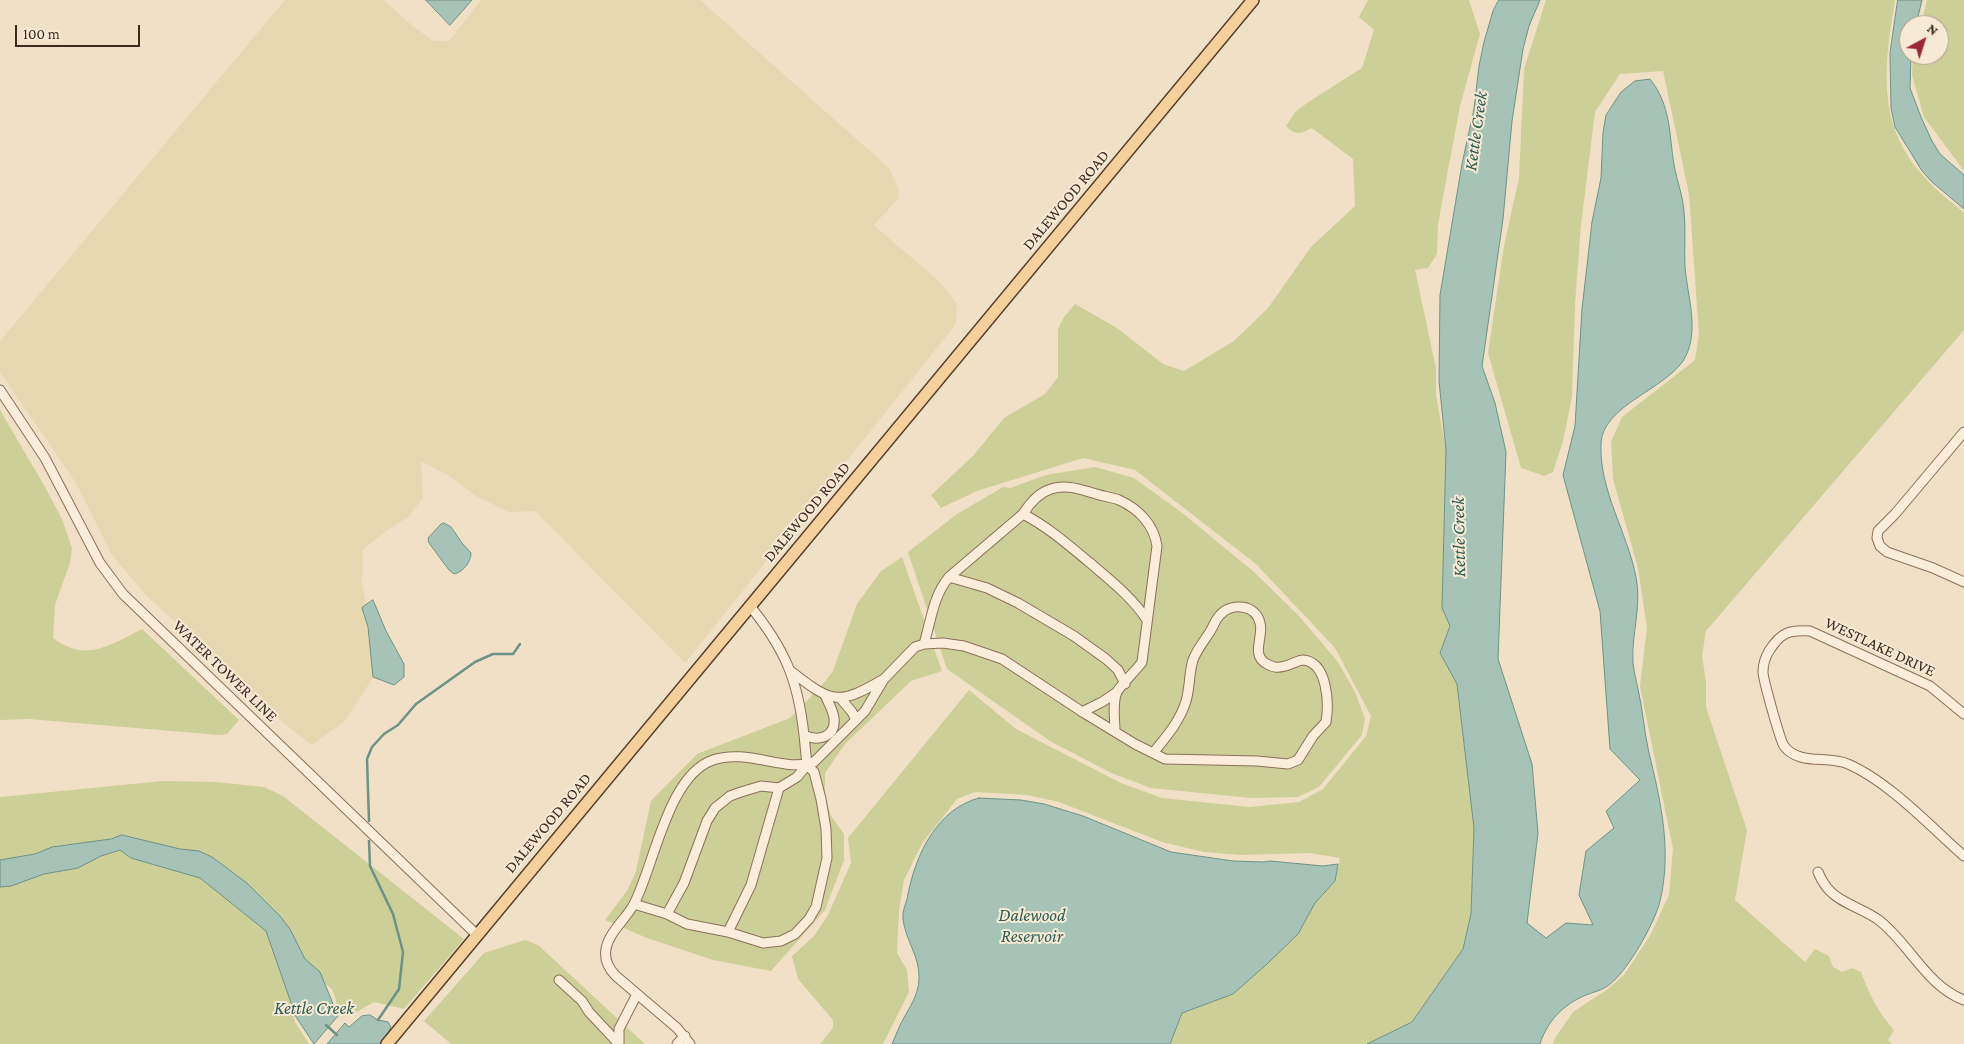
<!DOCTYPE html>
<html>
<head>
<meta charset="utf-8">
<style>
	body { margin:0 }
	#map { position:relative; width:1964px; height:1044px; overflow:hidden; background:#f0e0c5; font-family:"Crimson Pro",serif }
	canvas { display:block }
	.north { position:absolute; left:1899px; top:15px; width:50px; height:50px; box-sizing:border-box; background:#f7ead5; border:1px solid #ac9d8c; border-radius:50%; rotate:40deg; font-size:14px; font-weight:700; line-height:20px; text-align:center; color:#3c2a1e }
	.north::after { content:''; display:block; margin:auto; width:18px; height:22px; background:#9e2732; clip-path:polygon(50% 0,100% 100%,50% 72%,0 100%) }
	.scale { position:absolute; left:15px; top:25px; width:125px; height:22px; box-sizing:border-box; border:2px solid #3c2a1e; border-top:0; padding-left:6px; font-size:15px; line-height:18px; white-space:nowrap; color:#3c2a1e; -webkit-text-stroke:4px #f7ead5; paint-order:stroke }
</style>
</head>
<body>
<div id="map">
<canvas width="1964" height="1044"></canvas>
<div class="north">N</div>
<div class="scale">100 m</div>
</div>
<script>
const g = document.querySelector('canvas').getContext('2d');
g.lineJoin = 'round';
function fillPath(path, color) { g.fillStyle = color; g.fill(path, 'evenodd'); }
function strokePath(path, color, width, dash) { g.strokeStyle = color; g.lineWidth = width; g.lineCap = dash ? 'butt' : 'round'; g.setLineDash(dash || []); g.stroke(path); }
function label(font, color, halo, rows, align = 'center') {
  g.font = font + ' "Crimson Pro",serif'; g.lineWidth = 4; g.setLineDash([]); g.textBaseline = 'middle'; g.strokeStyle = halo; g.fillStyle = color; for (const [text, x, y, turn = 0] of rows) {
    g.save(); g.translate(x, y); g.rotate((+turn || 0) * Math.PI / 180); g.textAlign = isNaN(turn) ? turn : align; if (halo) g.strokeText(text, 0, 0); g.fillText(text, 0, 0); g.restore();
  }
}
const farmland = new Path2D(`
	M285,0H384L408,22L433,41H449L481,0H700L889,168L899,190L898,199L874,225L942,284L957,304L956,324L685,663L535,511L510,512L477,497L451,477L421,461L423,498L408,517L383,533L363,550L362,583L373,638L376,673L345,721L312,745L281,721L144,593L112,555L76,483L0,372V341Z`);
const green = new Path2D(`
	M1368,0H1469L1480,34L1460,106L1438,224L1437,254L1428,268L1415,270L1436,368V395L1446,450L1442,608L1450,626L1440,653L1457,683L1474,828L1471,914L1463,949L1412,1022L1367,1044H1170L1182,1013L1233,994L1298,934L1315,903L1335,881L1340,858L1309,853L1241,855L1204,852L1162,842L1059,802L1027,795L975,792L957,799L923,842L904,880L899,911L897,953L907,970L909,992L883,1044H820L833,1028V1020L798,979L792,956L814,936L828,915L851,863L848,838L969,690L1016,729L1121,783L1162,798L1250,807L1299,802L1323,789L1366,736L1371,716L1335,648L1256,564L1135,470L1083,458L977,491L941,508L931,495L973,456L1004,418L1045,394L1058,377V329L1064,317L1075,304L1117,328L1163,364L1184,371L1234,341L1268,308L1311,247L1355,206L1353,159L1312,128C1300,134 1296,136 1286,126L1295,112L1307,103L1362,68L1374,30L1359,17Z
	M1546,0H1895C1885,62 1876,119 1919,171C1932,187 1949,200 1964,213V330L1706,631L1702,656L1706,681V707L1747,830L1735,900L1805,962L1815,949L1829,956L1833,967L1842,972L1852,968L1861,972C1870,996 1877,1010 1894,1030L1888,1040L1892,1044H1553L1555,1038L1573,1012L1608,989L1624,975L1651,934L1669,895L1673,849L1640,686L1647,628L1638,568L1613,479L1611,442L1622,417L1695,360L1699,334L1689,194L1663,71L1620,74L1595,112L1581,225L1575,304L1572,397L1563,441L1553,472L1544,476L1521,468L1488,353L1504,246L1519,178L1524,69Z
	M1927,0H1964V171L1924,117L1912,75L1913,55H1939V25H1921Z
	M0,410L45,487L62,519L72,548L70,563L55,605L53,638C85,663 111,645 142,629L239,720L227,734L219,735L29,719L0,720Z
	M1095,467L1134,478L1181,512L1253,571L1299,616L1338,662L1355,692L1365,719L1362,735L1319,787L1298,797L1251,798L1151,788L1111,773L1050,741L947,669L908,552L957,514L1003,487L1010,488L1046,475Z
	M902,557L942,671L911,681L845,744L825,773V795L831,816L844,834V860L825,910L771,971L713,960L647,938L605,920L627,891L636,871L651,801L697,754L790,718L823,684L833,671L857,604L881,571Z
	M163,781L216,782L264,787L283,796L464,939L404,1009L374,1002L350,1016L338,1012C335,996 336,987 319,981L290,999L295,1022L309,1044H0V797Z
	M525,940L538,945L645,1044H451L424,1021L484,953Z`);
const water = new Path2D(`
	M426,0H472L450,25Z
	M1499,0H1540L1529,26L1523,49L1512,121L1503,219L1482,366L1495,403L1506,452L1498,659L1532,764L1538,833L1527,923L1546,938L1566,923L1593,925L1579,895L1586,851L1614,828L1606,811L1640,780L1610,749L1600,611L1563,475L1575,426L1582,309L1592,222L1601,178L1603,132L1606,115L1621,92L1635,81L1650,79C1671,105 1669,134 1674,165C1677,181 1683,196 1684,212C1686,230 1684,248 1685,266C1687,296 1701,333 1683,361C1663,390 1603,406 1601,443C1599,491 1627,531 1636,577C1642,607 1631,635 1633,663C1634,672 1636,680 1638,689C1643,710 1644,732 1649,753C1661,802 1672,851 1660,901C1655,923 1625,976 1606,987C1600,991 1593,992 1586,995C1564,1004 1547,1021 1540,1044H1367L1412,1022L1463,949L1471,914L1474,828L1457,684L1440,653L1450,626L1442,608L1446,450L1439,381L1440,295L1462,164L1474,109L1479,66L1484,42L1493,11Z
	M1898,0H1922L1916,25H1909V55H1911L1910,88L1921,117L1932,141L1940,154L1964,175V209L1932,182L1922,171L1895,127L1891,108L1890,53Z
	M444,523L451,527L462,543L471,553C471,562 463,572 454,574L449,570L429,543L428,538L441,524Z
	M373,600L386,631L404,664V677L394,685L373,677L368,627L362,608Z
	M979,798L1021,800L1044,804L1083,816L1171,852L1233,861L1264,862L1270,861L1323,866L1338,864L1335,881L1315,903L1298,934L1267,964L1233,994L1182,1013L1170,1044H892C895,1037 898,1030 901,1023C909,1008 919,995 919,978C920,957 905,939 903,919C902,909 907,903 908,894C916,854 937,809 979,798Z
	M122,835L180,849L199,851L212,857L248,884L280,916L290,929L305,959L320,972L338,1016L314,1044L296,1017L266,931L200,878L131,858L120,850L101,856L78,868L44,874L11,886L0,887V860L35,854L52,847L111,839Z
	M370,1015L378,1020L388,1022L391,1027L383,1044H327L345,1023L349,1027L362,1016Z`);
const stream = new Path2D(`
	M369,821L367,759L372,747L384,734L398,725L416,704L475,662L493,654H513L520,644
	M369,841L370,866L393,914L403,952L399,989L378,1020
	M326,1025L337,1035`);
const minor = new Path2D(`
	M0,390L45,458L100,563L123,594L477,935
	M1964,432L1895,514L1878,531L1877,538L1880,546L1887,552L1933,568L1964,582
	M1023,514C1048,527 1067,544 1089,562C1110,580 1132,597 1147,620
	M750,606C785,649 798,680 804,735C819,742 836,737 834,718C833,710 828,702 825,695
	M924,644C931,621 933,596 949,577
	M792,672C833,704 839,705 884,679
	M841,699L852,712L856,720
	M1082,712L1102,702L1117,692
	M1964,714L1930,686L1810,631C1789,630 1781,632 1769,651C1766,656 1763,665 1763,672C1763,679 1780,740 1784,746C1799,766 1828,755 1848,764C1888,781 1931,827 1964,856
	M1115,731C1115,720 1112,703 1117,692C1121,684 1136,671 1142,662L1157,546C1154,525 1139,509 1119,500C1111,497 1101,496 1093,493C1079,489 1065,484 1051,489C1038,493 1030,503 1023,514L949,577L987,588L1018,603L1074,636L1106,659L1118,670L1125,684
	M1818,872C1821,879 1825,886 1830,891C1842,904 1865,909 1880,921C1910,945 1927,986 1964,1000
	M634,904L667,914L687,924L728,932L763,943L781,941L795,934L809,919L816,907L827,858L826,829L821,799L814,772L807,765L804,735
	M667,914L684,883L707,821L715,808L730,796L741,792L761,786L779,788L797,777L807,765
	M728,932L751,885L779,788
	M559,980L582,1001L589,1012L619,1044
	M619,1044V1029L637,994
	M677,1044L685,1036
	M690,1044L677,1028L616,976C608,968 604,960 606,949C609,932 626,919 634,904C654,866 668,775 713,760C748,748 785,773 814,762L865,711L884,679L915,647L924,644L943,643L964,646L1002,659L1084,713L1135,744L1165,759L1257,761L1288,764L1298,760L1313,736L1326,722C1329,704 1328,662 1303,660C1298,660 1291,665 1285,666C1278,668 1274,668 1267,664C1250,655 1264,637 1260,623C1256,604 1232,603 1221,614C1216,618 1214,625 1211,630C1205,640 1197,649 1193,660C1189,672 1190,688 1186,701C1180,721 1167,736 1154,752`);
const major = new Path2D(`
	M387,1044L1253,0`);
const streetNames = [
	["DALEWOOD ROAD",1066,200,-50],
	["DALEWOOD ROAD",807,512,-50],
	["WESTLAKE DRIVE",1880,647,25],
	["WATER TOWER LINE",225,671,44],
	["DALEWOOD ROAD",548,823,-50]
];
const waterNames = [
	["Kettle Creek",1476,131,-82],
	["Kettle Creek",1459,537,-91],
	["Dalewood",1032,915],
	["Reservoir",1032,936],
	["Kettle Creek",314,1008]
];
fillPath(farmland, '#e6d9b2');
fillPath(green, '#cdcf98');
fillPath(water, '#a7c3b8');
strokePath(water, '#6d9286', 1);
strokePath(stream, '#6d9286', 2.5);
strokePath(minor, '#8c705a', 11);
strokePath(major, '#5a3f2e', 14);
strokePath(minor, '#faedd9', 9);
strokePath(major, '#f4d19c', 11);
label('16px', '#3c2a1e', '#f7ead5', streetNames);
label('italic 18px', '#2d5c55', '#f7ead5', waterNames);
</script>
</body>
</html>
